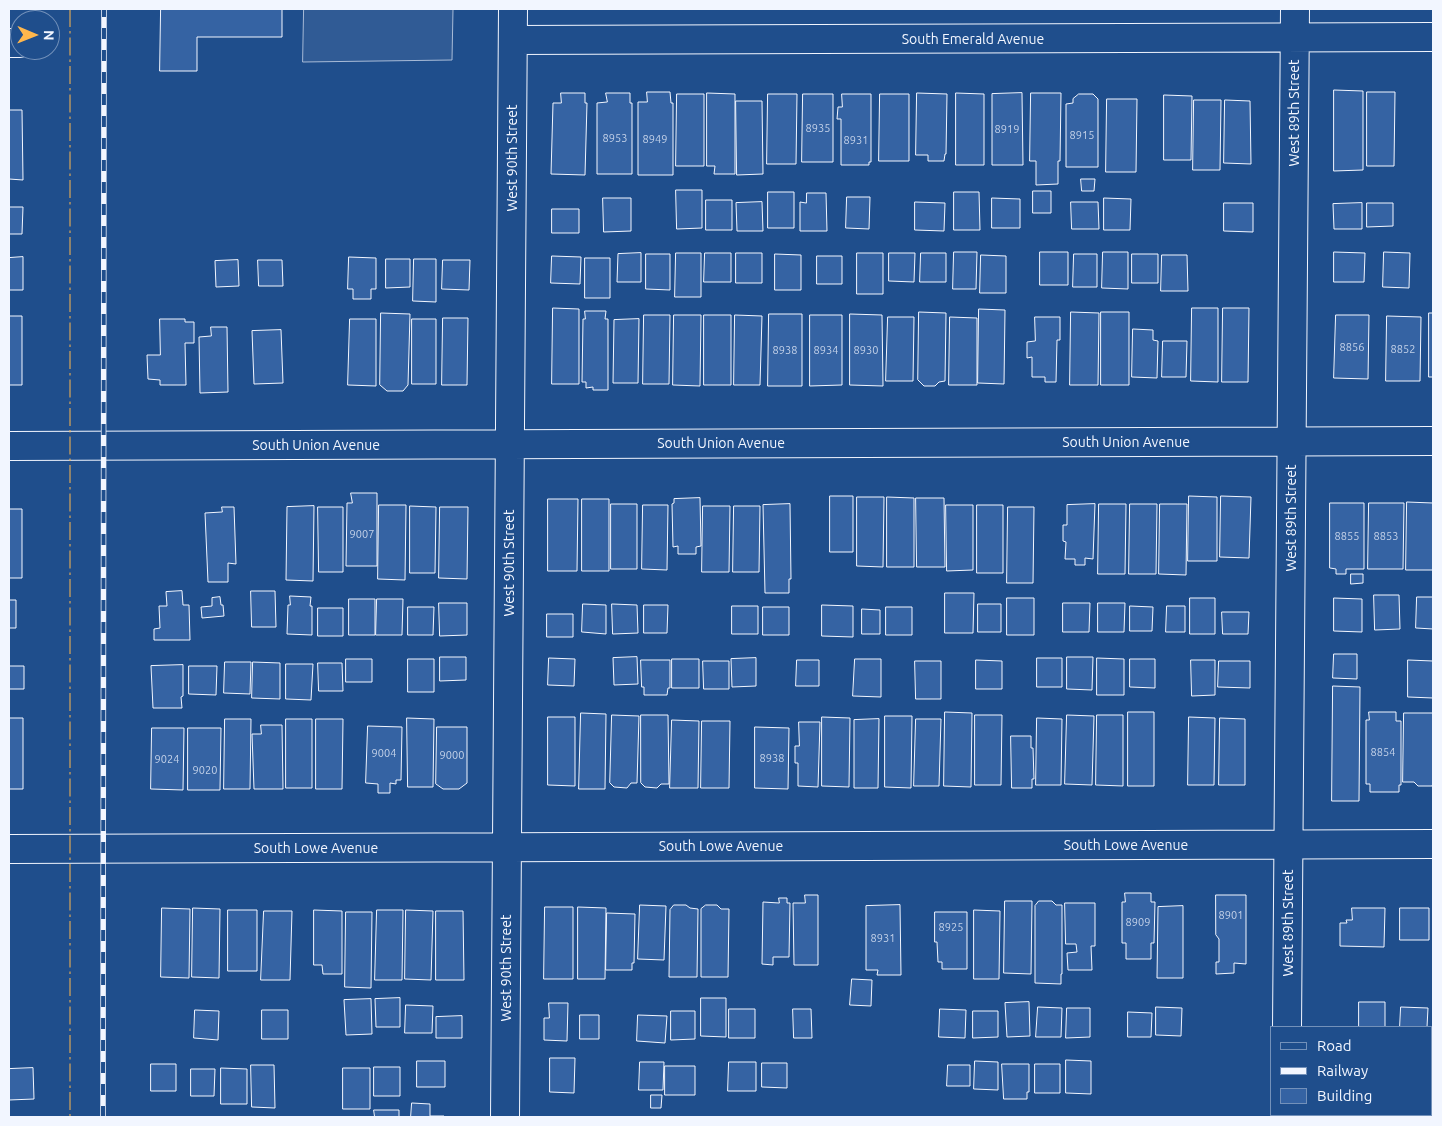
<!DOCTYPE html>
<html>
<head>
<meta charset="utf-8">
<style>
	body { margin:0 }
	#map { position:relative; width:1442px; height:1126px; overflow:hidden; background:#1f4e8c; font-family:Ubuntu,sans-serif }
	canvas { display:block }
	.frame { position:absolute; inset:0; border:10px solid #f2f6ff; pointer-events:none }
	.legend { position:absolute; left:1270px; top:1026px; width:162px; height:90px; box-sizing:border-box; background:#1f4e8c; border:1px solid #7391ba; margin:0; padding:6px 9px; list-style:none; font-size:15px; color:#f2f6ff }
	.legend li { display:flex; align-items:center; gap:10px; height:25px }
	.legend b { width:25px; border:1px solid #7391ba }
	.north { position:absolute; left:10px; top:10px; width:50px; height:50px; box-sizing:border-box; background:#1f4e8c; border:1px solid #7391ba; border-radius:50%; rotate:91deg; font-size:14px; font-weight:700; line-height:20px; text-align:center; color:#f2f6ff }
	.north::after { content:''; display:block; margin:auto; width:18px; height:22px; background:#ffb74d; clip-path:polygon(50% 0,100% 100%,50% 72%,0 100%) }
</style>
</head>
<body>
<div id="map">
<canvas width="1442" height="1126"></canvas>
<div class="frame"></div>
<ul class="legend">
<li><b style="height:6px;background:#1f4e8c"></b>Road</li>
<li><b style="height:6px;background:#f2f6ff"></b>Railway</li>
<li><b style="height:14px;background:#3563a3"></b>Building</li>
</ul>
<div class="north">N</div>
</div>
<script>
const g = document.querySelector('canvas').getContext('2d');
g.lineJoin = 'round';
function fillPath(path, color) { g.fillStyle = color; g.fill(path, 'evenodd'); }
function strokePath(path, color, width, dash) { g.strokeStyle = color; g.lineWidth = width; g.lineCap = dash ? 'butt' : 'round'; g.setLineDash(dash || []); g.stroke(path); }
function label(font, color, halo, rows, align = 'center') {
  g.font = font + ' Ubuntu,sans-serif'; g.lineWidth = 4; g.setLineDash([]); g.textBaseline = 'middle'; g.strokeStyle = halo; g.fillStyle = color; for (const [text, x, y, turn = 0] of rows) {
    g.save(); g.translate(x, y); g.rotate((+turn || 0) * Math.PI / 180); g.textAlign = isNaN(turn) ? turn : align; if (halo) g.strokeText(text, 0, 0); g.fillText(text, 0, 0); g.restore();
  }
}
const built = new Path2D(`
	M304,9H453L452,60L303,62Z`);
const building = new Path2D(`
	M161,9H282V37H197V71H160Z
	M1334,90L1363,91V170L1334,171Z
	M647,92H670L671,103H673V175H638V102H647Z
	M1367,92H1395L1394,166H1367Z
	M561,93H585V103H587L585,175L551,174L553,103H561Z
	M606,93H630V103H632V174H597V103L607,102Z
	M707,93L735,94V174H714L715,166H707Z
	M917,93L947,94L946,154H945L944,161H928V155H916Z
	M956,93L984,94V165H956Z
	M1022,93L1023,165H992V94Z
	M1031,93H1061L1060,161H1058V184L1036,185V161H1030Z
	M677,94H704V166H676Z
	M768,94H797L796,164H767Z
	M803,94H833V162H802Z
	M842,94H871V162H869V165H841V119H837L838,107H842Z
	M880,94H909V161H879Z
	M1079,94H1093L1098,99V167H1066V104L1073,103V99Z
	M1164,95L1192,96L1191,160H1164Z
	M1107,99H1137L1136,172H1106Z
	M1194,100H1221L1220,170H1193Z
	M1225,100L1250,101L1251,164L1224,163Z
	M736,101H762L763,174L737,175Z
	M9,110H22L23,180L9,179Z
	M1081,179H1095L1094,191H1082Z
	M676,190H702V228L677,229Z
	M1033,191H1051V213H1033Z
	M768,192H794V228H768Z
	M954,192H979L980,230H954Z
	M807,193H826L827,231H800V202L806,203Z
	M847,197H870L869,229L846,228Z
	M603,198H631V231L604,232Z
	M992,198L1020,199V228H992Z
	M1104,198L1131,199L1130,230H1104Z
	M706,200H732V230H706Z
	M762,202L763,231H737L736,203Z
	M915,202L945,203L944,231L915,230Z
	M1071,202H1098L1099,229H1072Z
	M1224,203H1253V232L1224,231Z
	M1362,203V229H1334L1333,204Z
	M1367,203H1393V226L1367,227Z
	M9,207H23L22,234H9Z
	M552,209H579V233H552Z
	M954,252H977L976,289H953Z
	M1040,252H1068V285H1040Z
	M1103,252H1128V289L1102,288Z
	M1334,252L1365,253L1364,282H1334Z
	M1384,252L1410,253L1409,288L1383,287Z
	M641,253V282H617L618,254Z
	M676,253H701V297H675Z
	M705,253H731V282H704Z
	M736,253H762V283H736Z
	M857,253H883V294H857Z
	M889,253H915L914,282L889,281Z
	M921,253H946V282H920Z
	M646,254H670V290L646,289Z
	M775,254L801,255V290H775Z
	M1074,254H1097V287H1073Z
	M1132,254H1158V283H1132Z
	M981,255L1006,256V293H980Z
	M1162,255H1187L1188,291H1161Z
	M552,256L581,257L580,284L551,283Z
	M817,256H842V284H817Z
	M23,257V290H9V258Z
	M349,257L376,258V289H371V299H353V289H348Z
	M585,258H610V298H585Z
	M386,259H410V287L386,288Z
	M414,259H436V302L413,301Z
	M238,260L239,286L216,287L215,261Z
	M258,260H282L283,286H259Z
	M443,260H470L469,290L442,289Z
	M553,308L579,309V384H552Z
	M1192,308H1218V382L1191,381Z
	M1223,308H1249L1248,382H1222Z
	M979,309L1005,310L1004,384L978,383Z
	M585,311H606L605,319H608V390H593V387L586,388V382H582L583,319H585Z
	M919,312L946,313L945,381L939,382L935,386H924L918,380Z
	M1071,312L1099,313L1098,385H1070Z
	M1101,312H1129V385H1101Z
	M381,313L410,314L408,385L403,391H387L380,385Z
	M1429,313H1433V377H1429Z
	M769,314H802V386H768Z
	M850,314L882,315L883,386L850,385Z
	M644,315H670L669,384H643Z
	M674,315H701L700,386L673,385Z
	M704,315H731V385H704Z
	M735,315L762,316L760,385H734Z
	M810,315H842V385L810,386Z
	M1336,315H1369L1368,379L1334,378Z
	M9,316H22V385H9Z
	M1387,316L1421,317L1420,381H1386Z
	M888,317H914L913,381H886Z
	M950,317L977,318V385H949Z
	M1035,317H1060V340H1057L1056,382H1045V377H1032V357L1027,358V342L1035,341Z
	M443,318H468L467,385H442Z
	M160,319H185V322H194V343H185L186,385H160V380L148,379L147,355H160Z
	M350,319H376V386L348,385Z
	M412,319H436V384H412Z
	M639,319L638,383H613L614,320Z
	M211,327H227L228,392L200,393L199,337L211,336Z
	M1133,329L1153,330V340L1158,341L1157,378L1132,377Z
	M281,330L283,383L254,384L252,331Z
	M1163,341H1187L1186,377H1162Z
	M351,493H377V566H346L347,503H352Z
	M830,496H853V552H830Z
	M1189,496L1217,497V561H1188Z
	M1221,496L1251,497L1249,558L1220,557Z
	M857,497H884L883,567L857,566Z
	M887,497L914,498V567H887Z
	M700,498L701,546L696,547V554H678V546L673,547L672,504L674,503V499Z
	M916,498H944L945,567H917Z
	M548,499H578L577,571H548Z
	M582,499H609V571H582Z
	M1407,502L1433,503V570H1406Z
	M1330,503H1364V569H1346V574H1336V569L1330,568Z
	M1369,503H1404L1403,569H1368Z
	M611,504H637V569H611Z
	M790,504L791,579H789V593H765L763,505Z
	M1095,504L1093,559L1085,558V565H1075V559H1065L1066,542L1063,541V525H1067V505Z
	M1099,504H1126L1125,574H1098Z
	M1130,504H1157L1156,574H1129Z
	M1160,504H1187L1186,575L1159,574Z
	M379,505H406L405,580L378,579Z
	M643,505H668L667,570L642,569Z
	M946,505H973V570L947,571Z
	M977,505H1003V573H977Z
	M314,506L313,581L286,580L287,507Z
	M410,506L436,507L435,573H410Z
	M703,506H730L729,572H702Z
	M734,506H760L759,572H733Z
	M222,507H234L236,564L228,563V582H208L205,513L222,512Z
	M318,507H343V572H319Z
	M440,507H468L467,579L439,578Z
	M1008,507H1034L1033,583H1007Z
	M9,509H22V578H9Z
	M1351,574H1363V583L1351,584Z
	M182,591L183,605H189L190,640H154V629L160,628L159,606H167L166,592Z
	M251,591H275L276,627H252Z
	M945,593H974L973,633H945Z
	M1374,595H1399L1400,629L1375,630Z
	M290,596L311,597L310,606H312V635L287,634L288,605H290Z
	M220,597L221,605H223L224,616L202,618L201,607L212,606V598Z
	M1417,597H1433V629L1416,628Z
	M1007,598H1034V635H1007Z
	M1190,598H1215V634H1190Z
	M1334,598L1362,599V632L1334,631Z
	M349,599H375V635H349Z
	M377,599H403L402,635H376Z
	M9,600H16V628H9Z
	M439,603H467V635L440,636Z
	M1063,603H1090L1089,632H1063Z
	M1098,603H1125L1124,632H1098Z
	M583,604L606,605V634L582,632Z
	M612,604L637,605L638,633L613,634Z
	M978,604H1001V632H978Z
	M644,605H668L667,633H644Z
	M822,605L853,606V637L822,636Z
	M732,606H758V634H732Z
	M1130,606L1153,607L1152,631H1130Z
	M1167,606H1185V632H1166Z
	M408,607H434L433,635H408Z
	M763,607H789V635H763Z
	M886,607H912V635H886Z
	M318,608H343V636H318Z
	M862,609L880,610V634H862Z
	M1222,612H1249L1248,634H1223Z
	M547,614H573V637H547Z
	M1334,654H1357V679L1333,678Z
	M440,657H466V680L440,681Z
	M637,657L638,684L614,685L613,658Z
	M1067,657H1093L1092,690L1067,689Z
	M549,658L575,659L574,686L548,685Z
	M756,658V686L732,687L731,659Z
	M1037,658H1062V687H1037Z
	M1097,658L1124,659V695H1097Z
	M346,659H372V682H346Z
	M408,659H434V692H408Z
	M672,659H699V688H672Z
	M855,659H881V697L853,696Z
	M1130,659H1155V688L1130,687Z
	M641,660H670V688H668L667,695H644V687H642Z
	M797,660H819V686H796Z
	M976,660L1002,661V689H976Z
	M1191,660H1215V695L1192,696Z
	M1408,660L1433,661V698L1408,697Z
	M703,661H729V689H704Z
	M915,661H941V699H916Z
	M1219,661H1250V688L1218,687Z
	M225,662H251L250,694L224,693Z
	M253,662L280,663V699L252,698Z
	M318,663H342L343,691H319Z
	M286,664H313L311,700L286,699Z
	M183,665V696L181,697L182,708H153L151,666Z
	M9,666H24V689H9Z
	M189,666H217L216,695L189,694Z
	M1333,686L1360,687L1359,801H1332Z
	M945,712L972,713L971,787L944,786Z
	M1128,712H1154V786H1128Z
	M1369,712H1396V721H1401V785H1399V792H1370V784H1366V720H1369Z
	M581,713L606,714L605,789H579Z
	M1404,713H1433V784L1432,786H1418L1414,782H1403Z
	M612,715L639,716L637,783H631L627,788L614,787L610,783Z
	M641,715H668L669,784H661L657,788L645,787L641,783Z
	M975,715H1002L1001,785H975Z
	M1067,715L1094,716L1092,785L1065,784Z
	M1097,715H1123V786L1096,785Z
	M885,716H912L911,788L885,787Z
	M548,717H575V786L548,785Z
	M822,717L850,718L849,787L822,786Z
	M1189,717L1215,718L1214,785H1188Z
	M9,718H23V789H9Z
	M407,718L434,719L433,787H408Z
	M1037,718L1062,719L1061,785H1036Z
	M1220,718L1245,719V785H1219Z
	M225,719H251L250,789H224Z
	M286,719H312V788H286Z
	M316,719H343L342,789H316Z
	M879,719L878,788H854V720Z
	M916,719H941L939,786H914Z
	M672,720L699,721L698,788H670Z
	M702,721H730L729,788H701Z
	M799,722H820L818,787L798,786V763H795V746H799Z
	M261,725H282L283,789H254L252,734H261Z
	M368,726L402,727L401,780H396V784L390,783V793H378V784L366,783Z
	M437,727H467V783L459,789H443L436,784Z
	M755,727L789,728L788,789L755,788Z
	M152,728H184L183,790L151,789Z
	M188,728H221L220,790H188Z
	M1011,736H1031V748H1033L1034,779H1032V788H1012Z
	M1125,893H1151V902H1155L1154,943H1151V959H1126V943H1122V902H1125Z
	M805,895H818V965H794L793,903H805Z
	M1216,895H1246V964L1234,963V973L1216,974V962H1219V939L1216,935Z
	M779,898H787V903H790L789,957H773V965L762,964L763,902L779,903Z
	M1005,901H1032L1031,974L1004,973Z
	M1039,901H1052L1056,905H1062V974H1061V984L1035,983V906Z
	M1065,903H1095V946H1091L1092,970H1068L1067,953L1077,952L1076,944H1066Z
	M640,905L666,906L664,960L638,959Z
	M674,905H686L690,908L698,909L697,977H669L670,910Z
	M706,905H717L721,909H729L728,977H701V909Z
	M900,905L901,975H877L878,970H866V906Z
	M1183,906V978H1157L1158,907Z
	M545,907H573V979H544Z
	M578,907L606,908L605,979H578Z
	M162,908L190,909L189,978L161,977Z
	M193,908L220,909L219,978L192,977Z
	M1352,908H1385L1384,947L1340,946V923H1347L1346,920H1352Z
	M1400,908H1429V940H1400Z
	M228,910H257V971H228Z
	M314,910L342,911V974H323L322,965H314Z
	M377,910H403L402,980H375Z
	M406,910L433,911L431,980L405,979Z
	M974,910L1000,911L999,979H974Z
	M264,911H292L290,980H261Z
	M436,911H463L464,980H436Z
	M346,912H372L371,988L345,987Z
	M935,912H967V969H942V962H938L937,942H935Z
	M607,913L635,914L634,963H632V970H606Z
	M852,979L872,980L871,1006L850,1005Z
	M400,998V1027H376L375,999Z
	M701,998H726V1037L701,1036Z
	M371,999L372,1034L346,1035L344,1000Z
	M1029,1002L1030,1036L1007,1037L1005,1003Z
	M1359,1002H1385V1027H1359Z
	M549,1003H568L567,1041L544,1040V1018H549Z
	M406,1005L433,1006L432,1033H405Z
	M1038,1007L1062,1008L1061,1037H1036Z
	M1156,1007L1182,1008L1181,1036L1156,1035Z
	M1401,1007L1428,1008L1427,1027H1400Z
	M1067,1008H1090V1037L1066,1038Z
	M729,1009H755V1038H729Z
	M793,1009H811L812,1038H794Z
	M940,1009L966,1010L965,1038L939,1037Z
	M195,1010L219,1011L218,1040L194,1038Z
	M262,1010H288V1039H262Z
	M671,1011H695V1039L671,1040Z
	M973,1011H998V1037L973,1038Z
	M1128,1012L1152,1013L1151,1037H1128Z
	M580,1015H599V1039H580Z
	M638,1015L667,1016L665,1043L637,1041Z
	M462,1016V1038H436V1017Z
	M550,1058H575L574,1093L550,1092Z
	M1066,1060L1091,1061V1094L1066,1093Z
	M1431,1060H1433V1089L1431,1088Z
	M417,1061H445V1087H417Z
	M975,1061L998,1062V1090L974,1089Z
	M640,1062H664L663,1090H639Z
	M729,1062H756V1091H728Z
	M762,1063H787V1088L762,1087Z
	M151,1064H176V1091H151Z
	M1002,1064H1029V1092H1027V1099H1004Z
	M1035,1064H1060V1093H1035Z
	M251,1065H274L275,1108L252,1107Z
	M948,1065H970V1086H947Z
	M665,1066H695V1095H665Z
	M374,1067H400V1096H374Z
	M33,1068L34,1099L9,1100V1069Z
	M221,1068L247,1069V1104H221Z
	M343,1068H370V1109H343Z
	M191,1069H215L214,1096H191Z
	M651,1095H662L661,1108H651Z
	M412,1103L430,1104V1116H444V1117H411Z
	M374,1110H399V1117H375Z`);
const minor = new Path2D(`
	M513,40L1433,37
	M9,43H20
	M9,446L1433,441
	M9,849L1433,844
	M1287,1027L1295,9
	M505,1117L513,9
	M1286,1117V1115`);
const rail = new Path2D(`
	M103,1117L104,9`);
const power = new Path2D(`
	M70,9V1117`);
const numberNames = [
	["8935",818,128],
	["8919",1007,129],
	["8915",1082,135],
	["8953",615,138],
	["8949",655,139],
	["8931",856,140],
	["8856",1352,347],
	["8852",1403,349],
	["8938",785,350],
	["8934",826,350],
	["8930",866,350],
	["9007",362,534],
	["8855",1347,536],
	["8853",1386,536],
	["8854",1383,752],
	["9004",384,753],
	["9000",452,755],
	["8938",772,758],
	["9024",167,759],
	["9020",205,770],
	["8901",1231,915],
	["8909",1138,922],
	["8925",951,927],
	["8931",883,938]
];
const streetNames = [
	["South Emerald Avenue",973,39],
	["West 89th Street",1294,113,-90],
	["West 90th Street",512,158,-90],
	["South Union Avenue",1126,442],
	["South Union Avenue",721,443],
	["South Union Avenue",316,445],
	["West 89th Street",1291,518,-90],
	["West 90th Street",509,563,-90],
	["South Lowe Avenue",1126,845],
	["South Lowe Avenue",721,846],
	["South Lowe Avenue",316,848],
	["West 89th Street",1288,923,-90],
	["West 90th Street",506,968,-90]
];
fillPath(built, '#305b95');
strokePath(built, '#a8bbd7', 1);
fillPath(building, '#3563a3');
strokePath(building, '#f2f6ff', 1);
strokePath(minor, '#f2f6ff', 30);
strokePath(minor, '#1f4e8c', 28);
strokePath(rail, '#f2f6ff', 5.5);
strokePath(rail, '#1f4e8c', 4, [11]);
strokePath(power, '#ffb74d', 1, [18, 4, 2.5, 4]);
label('11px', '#c3d1e8', null, numberNames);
label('14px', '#f2f6ff', '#1f4e8c', streetNames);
</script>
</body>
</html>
